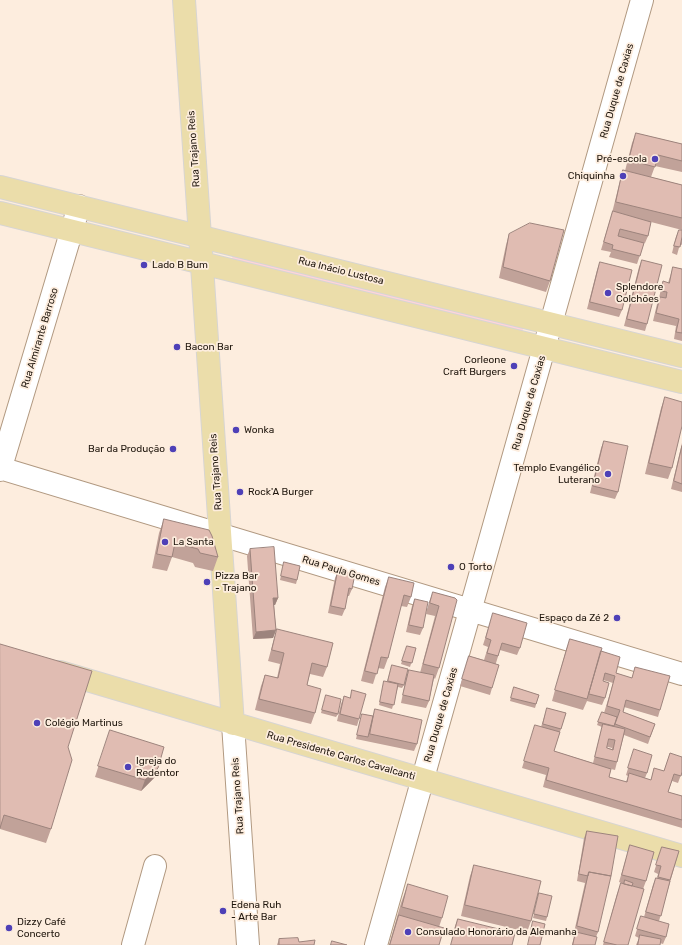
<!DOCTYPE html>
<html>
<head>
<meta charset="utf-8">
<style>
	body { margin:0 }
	canvas { display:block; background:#fdedde }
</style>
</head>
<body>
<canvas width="682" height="945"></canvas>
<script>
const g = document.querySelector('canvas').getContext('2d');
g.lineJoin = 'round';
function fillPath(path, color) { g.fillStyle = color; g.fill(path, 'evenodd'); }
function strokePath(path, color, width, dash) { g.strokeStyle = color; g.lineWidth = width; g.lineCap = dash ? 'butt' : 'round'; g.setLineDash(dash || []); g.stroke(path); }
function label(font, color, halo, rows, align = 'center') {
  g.font = font + ' Rubik,sans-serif'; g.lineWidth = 3.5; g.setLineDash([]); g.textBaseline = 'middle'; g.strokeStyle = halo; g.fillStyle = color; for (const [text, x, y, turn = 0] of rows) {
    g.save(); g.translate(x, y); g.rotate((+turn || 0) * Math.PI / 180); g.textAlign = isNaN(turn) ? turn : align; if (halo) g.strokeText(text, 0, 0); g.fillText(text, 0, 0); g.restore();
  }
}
const green = new Path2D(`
	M237,249L525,322L520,340L227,267Z`);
const minor = new Path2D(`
	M0,468L682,674
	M0,470L79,206
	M233,724L248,945
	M133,945L155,866
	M376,945L642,0`);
const major = new Path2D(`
	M184,0L233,724
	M0,187L682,356
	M0,213L682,382
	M60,672L682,856`);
const wall = new Path2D(`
	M636,133L682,144V172L655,166L651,177L682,185V230L651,222L648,236L645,243H644L637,264L609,257L611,252L601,250L612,213L620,181L623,170L625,171L632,143Z
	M679,230H682V245L680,244L677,255L672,253L676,237Z
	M509,234L550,281L546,292L499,278L506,245Z
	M642,260L647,324L645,331L624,326L639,267Z
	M600,262L622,310L619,317L587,309L597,270Z
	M673,267L682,269V341L674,339L676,326L653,321L657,304L659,298L661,289L663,281L668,283Z
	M665,397L672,468L668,479L645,474L661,408Z
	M604,441L618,492L615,499L590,493L601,448Z
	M682,443V492L671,489Z
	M164,519L218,557L213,571L195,567L193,563L172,557L167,571L152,568L159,533Z
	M250,549L278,598L275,605H274L276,630L273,638L253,639L247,556Z
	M284,562L297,580L296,584L280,580Z
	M338,571L352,589L349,596H347L345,609L342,616L328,613L335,578Z
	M389,577L411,597L407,607L401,606L388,658L384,669L378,668L373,684L361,681L385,587Z
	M433,592L455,598L439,668L435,679L434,678L429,701L426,708L401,703L406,678L409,670L420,673L435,616L426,614L429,602Z
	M415,599L423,628L420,635L406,632L412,606Z
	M493,613L520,648L517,655L500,650L496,663L492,688L490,695L460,686L469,656L484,660L488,647L483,645Z
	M277,629L327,667L323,677L310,674L307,685L315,713L311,724L255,710L261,686L265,675L277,678L280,664L268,661L274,639Z
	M570,639L601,651L616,673L632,678L635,667L660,710L658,717L624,707L623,712L655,724L648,744L624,735L617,762L615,770L611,769L609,777L626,782L628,776L626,775L634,749L647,773L645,778L651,780L654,768L664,771L670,753L682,772L678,783L672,781L668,792L682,796V828L543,787L546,775L522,768L535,725L541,727L547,708L566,713L554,751L593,763L602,727L597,725L602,712L604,713L613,683L603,680L605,698L602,705L587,701L583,710L552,701L566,650ZM608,747L612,748V749L607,748Z
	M0,644L68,747L51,829L46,843L0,829Z
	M407,646L416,648L410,667L401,664Z
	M392,665L404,685L402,688L398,687L392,709L379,705L383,685L384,681L387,682Z
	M514,687L539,695L535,708L510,701Z
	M352,690L359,719L357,726L337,721L341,704L344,696L350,698Z
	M326,695L338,714L336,717L321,713Z
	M375,709L417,744L414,751L356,739L362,714L373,716Z
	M110,730L158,768L154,778L141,791L95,777Z
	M587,831L598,932L596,937L595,945H572L574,937H573L585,883L577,881L584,838Z
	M630,845L646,881L643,889L632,886L628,945H603L617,894L621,883L624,884L619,882Z
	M662,847L679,851L659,921L666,937L663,944L660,943V945H636L639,938L635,936L641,916L644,917L653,885L656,878H657L658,874L654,872Z
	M474,865L531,921L527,932L461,916L470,876Z
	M408,884L442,918L439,927V945H389L401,903Z
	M539,893L547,917L546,921L533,918Z
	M458,919L512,945H451L455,926Z
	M279,939L299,942L314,945H277Z`);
const shadedWall = new Path2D(`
	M273,598H278L275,605H270Z
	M276,630L273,638L253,639L256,632Z
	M158,768L154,778L141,791L145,780Z`);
const building = new Path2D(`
	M636,133L682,144V161L658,155L655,167L629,160Z
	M623,170L682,185V218L616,202Z
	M613,211L651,222L648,236L620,229L618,236L644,243L640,256L612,249L613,245L604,242Z
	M530,223L564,230L550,281L503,267L509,234Z
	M679,230H682V237L680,247L674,246Z
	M642,260L662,265L647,324L627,319Z
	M600,262L632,270L622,310L590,302Z
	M673,267L682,269V333L676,332L679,319L656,313L660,297L666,298L667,292L661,291L663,281L669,283Z
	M665,397L682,402V426L672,468L649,463Z
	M604,441L628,446L618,492L593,486Z
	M682,446V484L674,481Z
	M164,519L209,530L212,536L218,557L200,553L198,549L175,543L172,557L157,554Z
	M274,547L278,598H273L276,630L256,632L250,549Z
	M284,562L300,566L297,580L281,576Z
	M338,571L355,574L352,589L349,588L345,609L331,606Z
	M389,577L414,583L411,597L404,595L388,658L381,657L377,674L365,671Z
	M433,592L455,598L457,600L439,668L423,664L439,606L430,603Z
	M415,599L428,602L423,628L409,625Z
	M493,613L527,623L520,648L502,643L498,656L487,653L491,640L486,638Z
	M277,629L333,643L327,667L312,663L307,685L321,689L315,713L259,699L265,675L278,678L284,653L272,650Z
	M570,639L602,648L587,699L555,690Z
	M0,644L92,671L68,747L72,760L51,829L4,815L0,828Z
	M407,646L416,648L412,663L402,661Z
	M601,651L620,657L616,673L632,678L635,667L670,676L660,710L626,700L623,712L655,724L650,737L615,724L620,710L607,706L615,676L605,673L603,681L609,683L605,698L589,694Z
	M469,656L499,665L492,688L462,679Z
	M392,665L408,669L404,685L388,681Z
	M409,670L434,675L429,701L403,695Z
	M384,681L398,684L394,705L380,702Z
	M514,687L539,695L536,704L511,698Z
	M352,690L366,694L359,719L340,714L344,696L350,698Z
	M326,695L341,699L338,714L322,710Z
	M547,708L566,713L561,729L543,724Z
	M375,709L422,720L417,744L370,734Z
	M602,712L617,717L614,726L598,722Z
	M362,714L373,716L368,737L357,735Z
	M603,724L625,729L617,762L595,757ZM609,739L615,740L613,750L607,748Z
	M535,725L560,732L554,751L611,769L609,777L627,782L629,773L651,780L654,768L664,771L670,753L682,757V772L681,776L674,774L668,792L682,796V820L546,780L549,768L524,761Z
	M110,730L164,747L158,768L145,780L98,766Z
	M634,749L652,755L647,773L628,768Z
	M587,831L618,836L611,876L589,872L588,876L579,874Z
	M630,845L654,852L646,881L622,875Z
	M662,847L679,851L670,880L658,877L661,866L656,865Z
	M474,865L541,881L531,921L465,905Z
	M589,872L611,876L598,932L577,926Z
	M656,878L670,881L661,916L646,912Z
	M625,880L633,883L632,886L624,884Z
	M621,883L644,889L628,945H617L604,942Z
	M408,884L448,896L442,918L402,907Z
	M539,893L552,896L547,917L534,914Z
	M399,915L444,928L439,945H390Z
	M641,916L669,924L666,937L637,929Z
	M458,919L515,933L512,945H451Z
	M533,921L545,924L540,945H528Z
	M576,932L597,937L595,945H573Z
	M640,935L661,939L660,945H638Z
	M298,938L299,942L315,940L314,945H279V939Z
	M332,941L347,945H331Z`);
const markers = [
	[655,159,4,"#4e40b7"],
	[623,176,4,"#4e40b7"],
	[144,265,4,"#4e40b7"],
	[608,293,4,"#4e40b7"],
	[177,347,4,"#4e40b7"],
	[514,366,4,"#4e40b7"],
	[236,430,4,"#4e40b7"],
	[173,449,4,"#4e40b7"],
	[608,474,4,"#4e40b7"],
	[240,492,4,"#4e40b7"],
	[165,542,4,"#4e40b7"],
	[451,567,4,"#4e40b7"],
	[207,582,4,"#4e40b7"],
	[617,618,4,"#4e40b7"],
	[37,723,4,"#4e40b7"],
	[128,767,4,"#4e40b7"],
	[223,911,4,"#4e40b7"],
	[9,928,4,"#4e40b7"],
	[408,932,4,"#4e40b7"]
];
const streetNames = [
	["Rua Duque de Caxias",617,91,-74],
	["Rua Trajano Reis",194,149,-94],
	["Rua Inácio Lustosa",341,271,14],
	["Rua Almirante Barroso",40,338,-73],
	["Rua Duque de Caxias",529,403,-74],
	["Rua Trajano Reis",216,472,-94],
	["Rua Paula Gomes",341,571,17],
	["Rua Duque de Caxias",441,715,-74],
	["Rua Presidente Carlos Cavalcanti",341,756,16],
	["Rua Trajano Reis",238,796,-94]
];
const poiNames = [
	["Pré-escola",647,159,"right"],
	["Chiquinha",615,176,"right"],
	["Lado B Bum",152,265],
	["Splendore",616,287],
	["Colchões",616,299],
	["Bacon Bar",185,347],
	["Corleone",506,360,"right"],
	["Craft Burgers",506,372,"right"],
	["Wonka",244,430],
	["Bar da Produção",165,449,"right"],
	["Templo Evangélico",600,468,"right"],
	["Luterano",600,480,"right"],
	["Rock'A Burger",248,492],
	["La Santa",173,542],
	["O Torto",459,567],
	["Pizza Bar",215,576],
	["- Trajano",215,588],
	["Espaço da Zé 2",609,618,"right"],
	["Colégio Martinus",45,723],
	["Igreja do",136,761],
	["Redentor",136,773],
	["Edena Ruh",231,905],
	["- Arte Bar",231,917],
	["Dizzy Café",17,922],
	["Concerto",17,934],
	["Consulado Honorário da Alemanha",416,932]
];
fillPath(green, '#ffd4da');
strokePath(minor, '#b19981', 24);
strokePath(major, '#d7d5d3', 24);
strokePath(minor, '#fff', 22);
strokePath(major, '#ebddaa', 22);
fillPath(wall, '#c1a299');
fillPath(shadedWall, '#9d847d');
fillPath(building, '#e0bcb2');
strokePath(building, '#9d847d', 1);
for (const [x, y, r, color] of markers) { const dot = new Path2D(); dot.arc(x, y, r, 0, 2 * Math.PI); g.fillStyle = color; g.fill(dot); strokePath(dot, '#fdedde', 1.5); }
label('10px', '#1f160d', '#fdedde', streetNames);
label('10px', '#1f160d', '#fdedde', poiNames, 'left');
</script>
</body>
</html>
